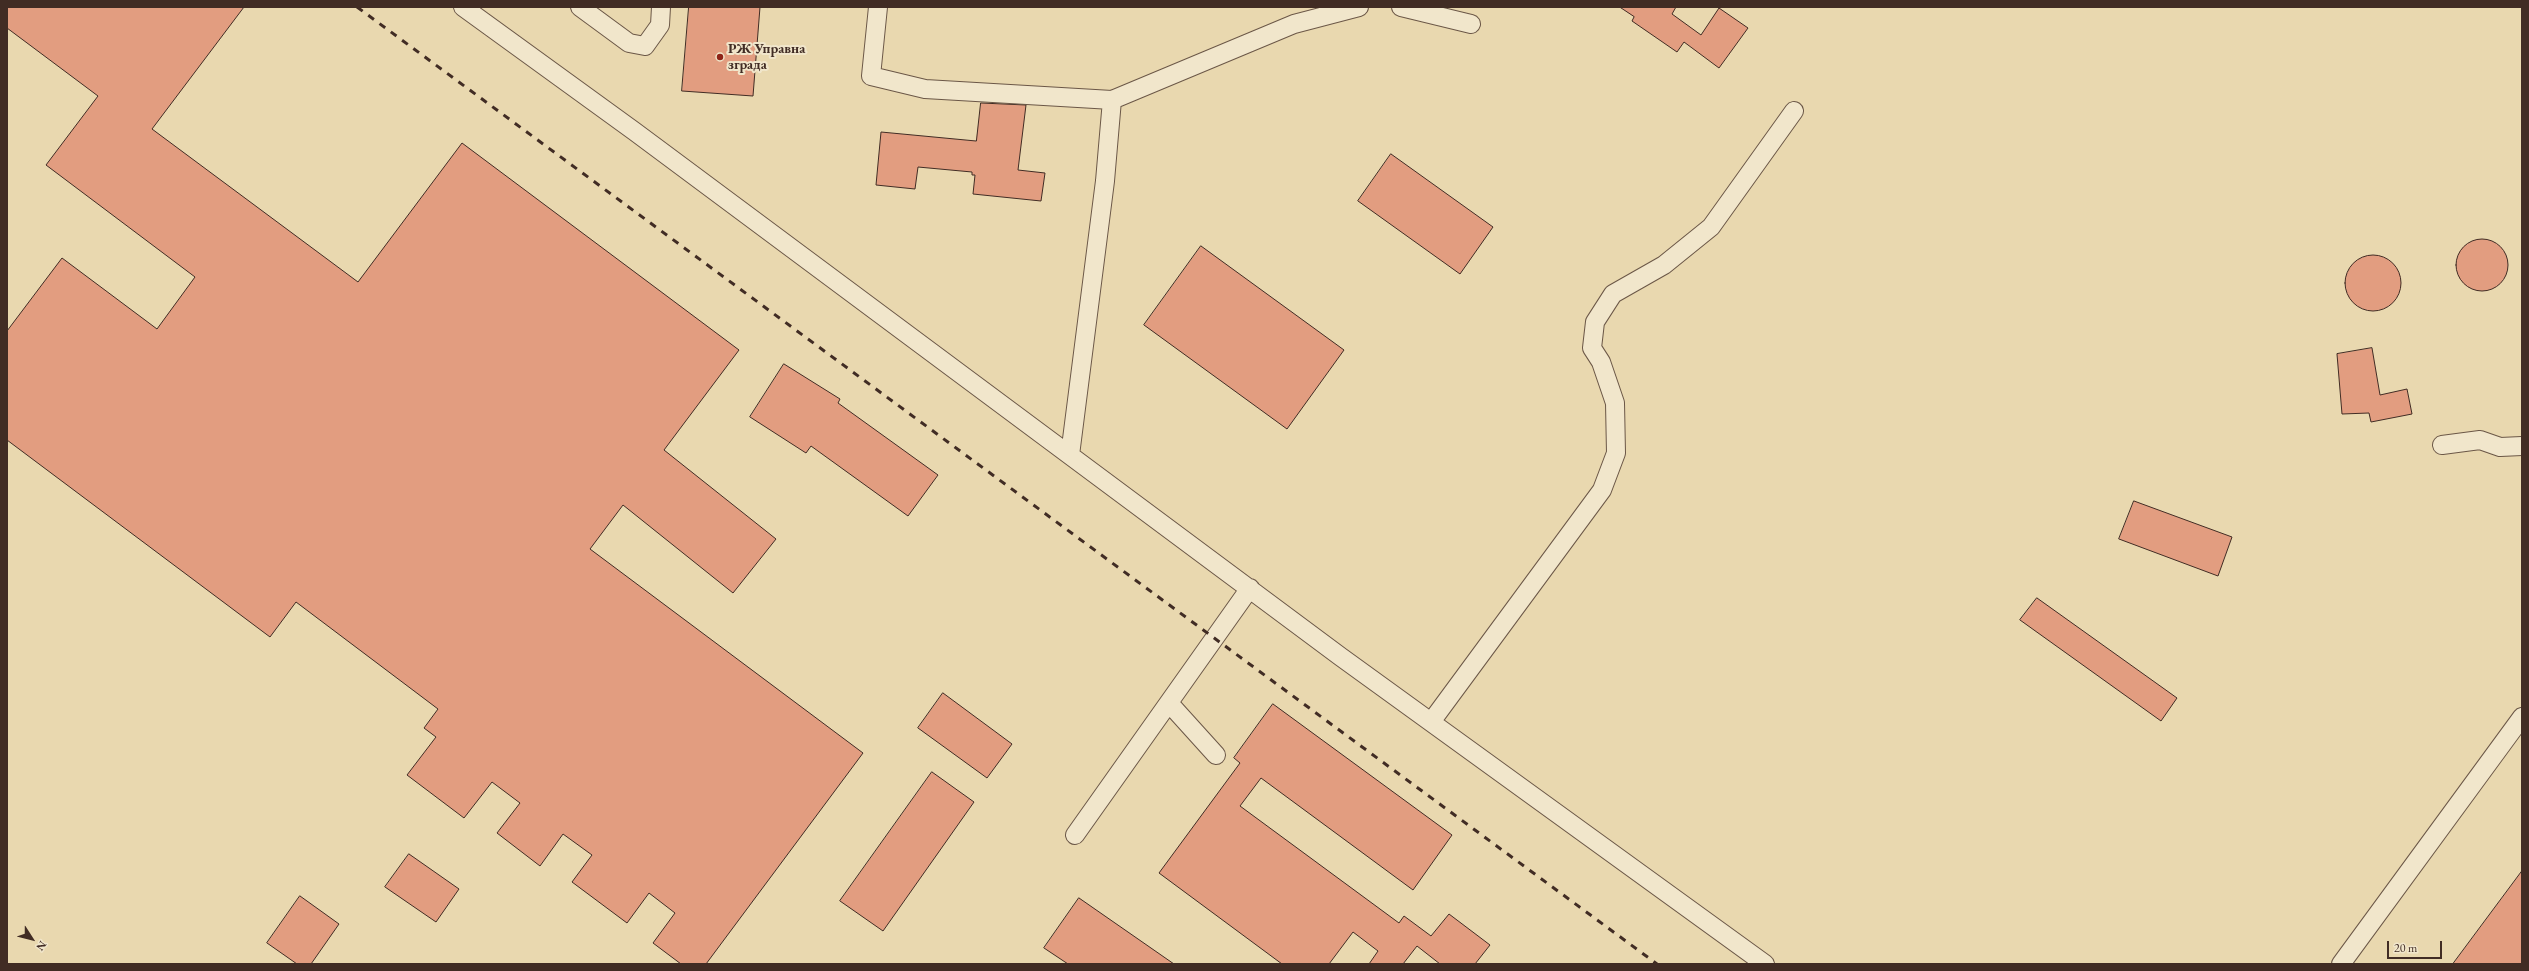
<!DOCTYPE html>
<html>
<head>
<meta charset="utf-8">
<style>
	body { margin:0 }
	#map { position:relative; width:2529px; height:971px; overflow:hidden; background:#e9d8af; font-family:"EB Garamond",serif }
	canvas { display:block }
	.frame { position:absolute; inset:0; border:8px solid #412c24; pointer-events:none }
	.north { position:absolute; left:12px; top:919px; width:40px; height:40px; -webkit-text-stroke:3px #f1e6cb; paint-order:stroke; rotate:126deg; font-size:11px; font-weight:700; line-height:16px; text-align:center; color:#412c24 }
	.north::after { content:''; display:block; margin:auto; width:14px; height:18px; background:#412c24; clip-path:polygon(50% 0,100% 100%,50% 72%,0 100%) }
	.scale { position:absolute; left:2387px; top:941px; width:55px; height:18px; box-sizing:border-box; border:2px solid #412c24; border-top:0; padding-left:5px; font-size:12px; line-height:14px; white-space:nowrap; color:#412c24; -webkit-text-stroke:3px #f1e6cb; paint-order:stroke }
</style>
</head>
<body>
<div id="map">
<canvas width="2529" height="971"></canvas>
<div class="frame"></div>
<div class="north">N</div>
<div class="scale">20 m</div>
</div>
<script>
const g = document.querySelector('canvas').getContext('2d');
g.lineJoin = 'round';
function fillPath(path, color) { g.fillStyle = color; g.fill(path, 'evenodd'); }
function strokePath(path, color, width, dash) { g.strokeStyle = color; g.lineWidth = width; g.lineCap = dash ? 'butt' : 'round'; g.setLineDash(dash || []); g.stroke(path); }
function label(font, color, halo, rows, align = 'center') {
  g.font = font + ' "EB Garamond",serif'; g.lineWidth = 4; g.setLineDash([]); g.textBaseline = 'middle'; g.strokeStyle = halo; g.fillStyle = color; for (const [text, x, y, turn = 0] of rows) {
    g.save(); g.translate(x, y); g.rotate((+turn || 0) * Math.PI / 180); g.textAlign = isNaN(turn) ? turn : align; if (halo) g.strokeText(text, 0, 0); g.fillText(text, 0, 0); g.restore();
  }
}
const building = new Path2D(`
	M7,7H244L152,129L358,282L462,143L739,350L664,450L776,539L733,593L623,505L590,549L863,753L706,964H681L653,943L675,913L649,893L627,923L572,882L592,855L563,834L540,866L497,833L520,803L492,782L464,818L407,775L436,737L424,728L438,709L296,602L270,637L7,440V331L62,258L157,329L195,277L46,165L98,96L7,28Z
	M689,7H760L753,96L682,91Z
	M1620,7H1676L1672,14L1701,35L1719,8L1748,28L1719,68L1684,42L1677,52L1632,21L1634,17Z
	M981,103L1026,105L1018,170L1045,173L1041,201L973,194L975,175H972V172L918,167L915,189L876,185L881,132L976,141Z
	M1391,154L1493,227L1460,274L1358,201Z
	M2456 265a26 26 0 1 1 52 0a26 26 0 1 1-52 0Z
	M1201,246L1344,350L1287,429L1144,325Z
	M2345 283a28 28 0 1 1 56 0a28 28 0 1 1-56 0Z
	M2372,348L2380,395L2407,389L2412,414L2371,422L2369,413L2342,414L2337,354Z
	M784,364L840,399L838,403L938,475L908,516L811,446L806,453L750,417Z
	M2134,501L2232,537L2218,576L2119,539Z
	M2037,598L2177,698L2161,721L2020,620Z
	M943,693L1012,744L987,778L918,728Z
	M1273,704L1452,835L1413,890L1261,778L1240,806L1399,923L1404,916L1431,936L1449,914L1490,945L1475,964H1440L1417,946L1403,964H1369L1378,951L1353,932L1329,964H1282L1159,873L1240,763L1234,758Z
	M932,772L974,802L883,931L840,901Z
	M409,854L459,889L436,922L385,887Z
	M2522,871V964H2453Z
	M300,896L339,924L311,964H297L267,943Z
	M1079,898L1174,964H1068L1044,948Z`);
const minor = new Path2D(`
	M463,7L634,131L1341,657L1765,964
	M580,7L629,43L645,46L660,25L661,7
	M878,7L871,76L925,89L1112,100L1294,24L1359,7
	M1401,7L1471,24
	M2442,445L2480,440L2500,447L2522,446
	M1070,455L1105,181L1112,100
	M1169,703L1216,755
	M1431,722L1602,490L1616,453L1615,403L1601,362L1592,348L1595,322L1613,294L1664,265L1711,227L1794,111
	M1075,835L1250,588
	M2341,964L2522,717`);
const rail = new Path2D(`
	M357,7L1657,964`);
const markers = [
	[720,57,4,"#8f2418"]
];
const poiNames = [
	["РЖ Управна",728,49],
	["зграда",728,65]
];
fillPath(building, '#e29d80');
strokePath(building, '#412c24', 1);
strokePath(minor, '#6b5747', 20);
strokePath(minor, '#f1e6cb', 18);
strokePath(rail, '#412c24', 3, [7, 7]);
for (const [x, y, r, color] of markers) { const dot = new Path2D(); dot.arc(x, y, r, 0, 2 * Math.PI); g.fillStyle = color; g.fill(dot); strokePath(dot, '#f1e6cb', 1.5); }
label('bold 14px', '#412c24', '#f1e6cb', poiNames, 'left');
</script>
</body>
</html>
